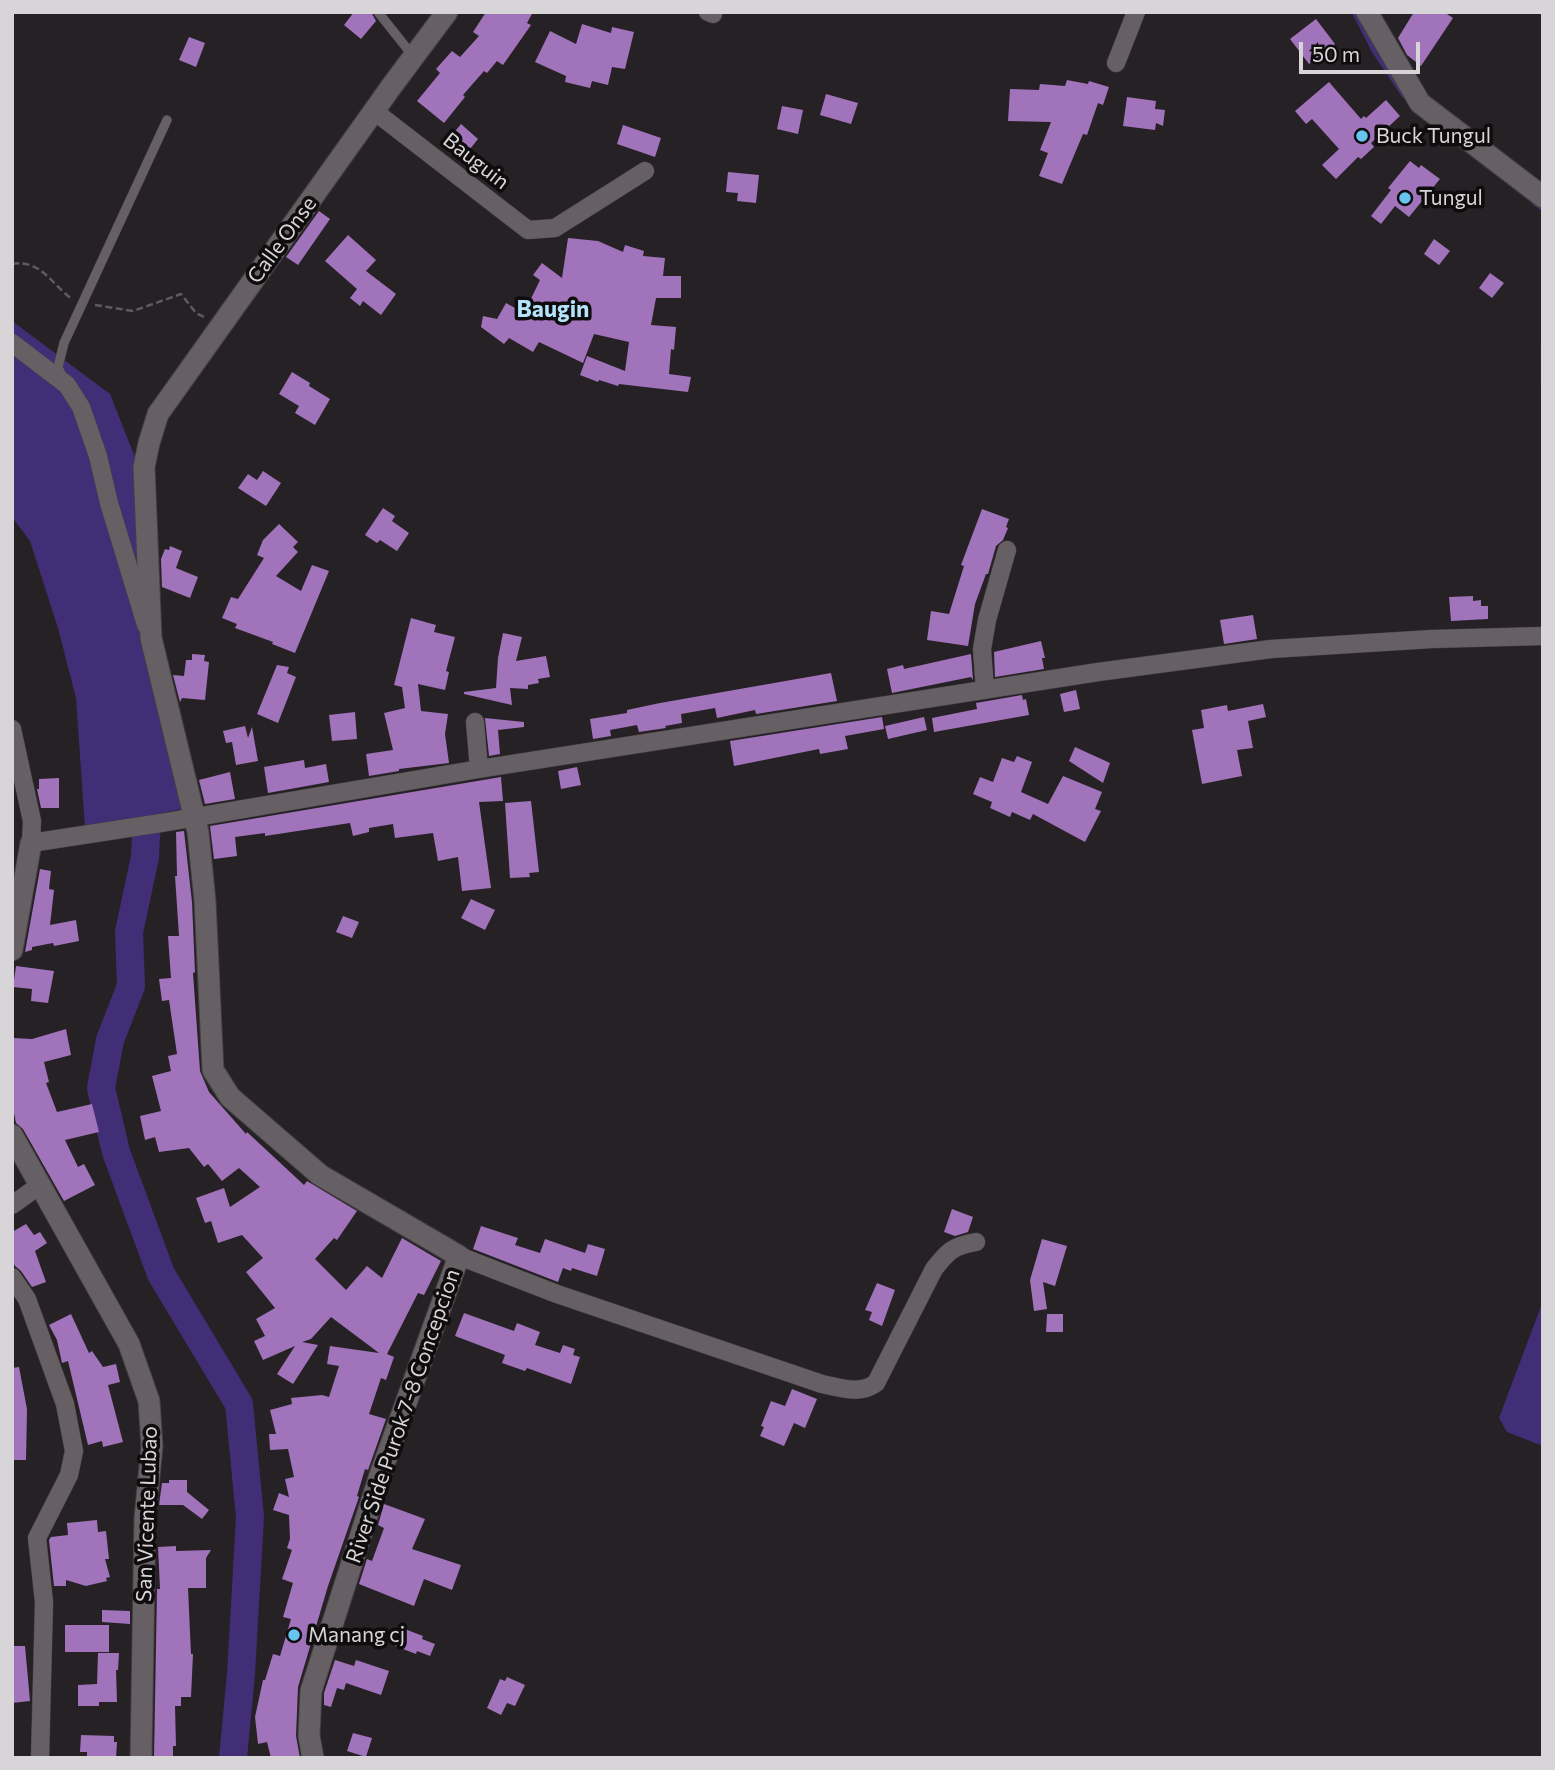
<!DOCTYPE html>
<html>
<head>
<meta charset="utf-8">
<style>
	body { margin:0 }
	#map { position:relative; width:1555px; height:1770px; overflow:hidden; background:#262125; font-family:Commissioner,sans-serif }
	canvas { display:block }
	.frame { position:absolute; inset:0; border:14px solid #d8d5d8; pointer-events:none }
	.scale { position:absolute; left:1299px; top:42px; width:121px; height:32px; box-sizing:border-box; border:4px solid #d8d5d8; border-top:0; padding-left:9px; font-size:21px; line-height:24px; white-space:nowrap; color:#d8d5d8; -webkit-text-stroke:5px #0e0c0d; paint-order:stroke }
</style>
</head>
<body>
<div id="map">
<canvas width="1555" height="1770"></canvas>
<div class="frame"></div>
<div class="scale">50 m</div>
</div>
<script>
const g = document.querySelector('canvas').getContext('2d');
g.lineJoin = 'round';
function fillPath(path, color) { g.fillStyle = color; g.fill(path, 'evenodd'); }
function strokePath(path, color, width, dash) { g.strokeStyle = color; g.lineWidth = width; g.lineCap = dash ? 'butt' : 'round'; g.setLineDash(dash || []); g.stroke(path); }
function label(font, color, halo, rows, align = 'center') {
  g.font = font + ' Commissioner,sans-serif'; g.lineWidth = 7; g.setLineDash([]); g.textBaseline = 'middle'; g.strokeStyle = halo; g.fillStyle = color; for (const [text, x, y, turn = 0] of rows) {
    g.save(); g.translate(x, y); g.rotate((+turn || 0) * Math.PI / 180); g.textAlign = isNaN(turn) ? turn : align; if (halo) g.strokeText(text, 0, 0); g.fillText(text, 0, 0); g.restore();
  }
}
const water = new Path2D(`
	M12,321L110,394L138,465L143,547L187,808L85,828L76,698L58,628L30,541L12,517Z
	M1543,1301V1446L1507,1432L1499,1418Z`);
const stream = new Path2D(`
	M1354,12L1374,51L1404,96
	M1534,203L1543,209
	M1543,343V385`);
const river = new Path2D(`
	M149,777L145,857L129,932L131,986L110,1040L101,1088L116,1152L161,1274L239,1404L250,1517L241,1674L233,1758`);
const building = new Path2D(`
	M354,12H371L376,21L361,39L344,25Z
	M486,12H533L527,23L531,25L503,65L497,61L487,73L484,71L463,95L465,97L444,123L417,101L440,73L436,69L452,51L460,57L479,36L473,32Z
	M1414,12H1444L1453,18L1421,66L1407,55L1398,38Z
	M1316,19L1335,44L1309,64L1290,39Z
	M582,24L611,33L612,27L634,32L625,69L612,67L608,85L592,81L590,88L565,82L566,76L535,62L550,31L576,44Z
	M189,37L205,43L196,67L179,60Z
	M1067,80L1088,84L1089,81L1109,87L1103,105L1098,103L1087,135L1083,134L1062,184L1039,176L1048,153L1040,150L1051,122L1008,121L1010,89L1039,90L1040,84L1065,86Z
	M1329,82L1361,119L1364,116L1366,118L1386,100L1400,116L1371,143L1374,147L1361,159L1358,157L1336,179L1322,165L1339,149L1312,119L1306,124L1295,111Z
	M826,94L858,103L851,124L820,115Z
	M1127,97L1156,101L1155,109L1165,110L1163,126L1156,123L1155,130L1123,126Z
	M782,106L803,110L798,134L777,129Z
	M461,124L478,139L470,149L453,134Z
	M623,125L661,138L655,157L617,144Z
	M1410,161L1419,168L1421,165L1440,179L1409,217L1395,206L1381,224L1371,216L1391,190L1388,188Z
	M728,172L759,175L756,203L737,201L738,193L726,192Z
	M319,211L330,219L298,265L286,257Z
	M348,235L376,260L366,271L396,294L381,315L363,301L360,306L350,298L357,289L325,261Z
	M568,238L598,241L623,252L625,245L644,251L643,256L665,258L663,276H681V298H656L651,325L676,327L674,350L671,349L669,374L691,377L688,392L619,384L618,386L599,380L598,382L580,375L587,356L625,371L629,342L594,334L583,363L539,342L533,352L509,338L504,344L481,327L483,316L497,319L506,303L524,313L540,280L533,275L542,263L562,278Z
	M1434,239L1450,251L1439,265L1424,254Z
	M1490,273L1504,283L1492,298L1479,288Z
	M292,372L310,383L309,386L330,399L315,425L295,413L299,406L279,394Z
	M263,471L281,483L266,506L238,488L248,474L257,480Z
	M383,508L395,516L392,521L409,533L397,551L380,540L377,543L365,535Z
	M982,509L1009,519L1006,527L1008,528L1003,540L996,546L988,574H986L975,604L968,646L927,640L931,611L949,614L964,566L961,565Z
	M279,524L298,542L293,547L298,552L276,576L301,591L312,565L329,571L295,653L272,644L273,642L235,628L237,624L222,618L231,597L238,599L264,558L257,555L263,540Z
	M170,546L182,551L176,568L198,577L190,598L162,587L161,559L165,549L169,550Z
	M1473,596V601L1481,600V606H1488V619L1451,621L1449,597Z
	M1253,615L1257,639L1224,644L1220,620Z
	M411,618L436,625L434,632L455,637L446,671L449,672L445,690L418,684L421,711L448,714L445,734L449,763L399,769V771L369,776L366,754L393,750L384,713L405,708L402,687L394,685Z
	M503,633L522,637L516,661L546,656L550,677L538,679L539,683L528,685V689L510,688L512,705L464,694V692L496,688L498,658Z
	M1041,641L1045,658H1042L1044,669L995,677L994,652Z
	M192,654L205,655L204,661L209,662L205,700L182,698L180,702L173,675L184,676L186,660H192Z
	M971,654L973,680L971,677L892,693L887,669L903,665L904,669Z
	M277,665L289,667L287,673L296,677L278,723L257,714Z
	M831,673L837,701L756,714L755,710L717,718L715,708L681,714L682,723L665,726L666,728L639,732L637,725L610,730L611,736L593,739L590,719L627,713V710L660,703Z
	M1076,690L1080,709L1064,712L1060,694Z
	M1022,695L1023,700L1026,699L1029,715L934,732L932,718L977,709L976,703Z
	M1263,704L1266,717L1248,721L1253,748L1237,750L1242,776L1202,784L1192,730L1204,728L1201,710L1227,705L1228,711Z
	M355,712L357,739L332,741L329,715Z
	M882,717L884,729L845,736L848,749L820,754L819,749L734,766L730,741Z
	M924,717L927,730L888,739L885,726Z
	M485,718L524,722V727L498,730L500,754L489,756Z
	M245,726L248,738L252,727L258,761L236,765L232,742L226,743L223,731Z
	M1075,747L1110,763L1103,783L1069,761Z
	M1017,756L1032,762L1021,792L1048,804L1063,776L1102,792L1095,809L1101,811L1085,842L1033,814L1030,820L1012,812L1010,817L990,808L992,802L973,794L980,777L993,782L1002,758L1014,762Z
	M304,760L305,768L326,764L329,782L268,793L264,767Z
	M577,767L581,785L561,789L558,771Z
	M230,772L235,799L205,804L199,780Z
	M501,777L503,801L479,802L491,888L462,891L458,857L438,861L433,833L395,838L393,824L369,828V832L353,836L350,823L265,836V833L235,837L237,856L214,859L210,826Z
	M59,778V808H41L37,789H39V779Z
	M531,801L539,872L529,873L530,877L510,878L505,803Z
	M184,831L192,902L195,972L193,973L200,1071L209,1092L246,1134L247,1132L304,1185L307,1181L357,1211L337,1240L334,1238L315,1259L346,1290L367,1266L382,1278L402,1238L441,1261L424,1295L418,1293L387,1354L394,1357L386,1380L381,1378L369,1414L386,1419L368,1470L365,1469L357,1496L359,1497L328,1586L298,1687L296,1736L300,1758H271L267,1742L258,1744L255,1717L263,1680H265L273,1654L280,1656L291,1619L283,1617L293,1583L282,1579L292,1550L287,1548L290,1539L289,1515L273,1510L279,1493L289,1497L285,1479L294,1477L288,1449L270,1450L269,1434H276L270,1410L292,1404L291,1398L322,1395L329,1397L339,1366L327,1364L330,1346L379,1353L331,1317L311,1339L302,1342L318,1345L293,1384L277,1374L295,1346L263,1360L254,1341L265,1336L256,1319L275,1308L246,1272L263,1258L242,1235L218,1243L211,1221L205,1223L196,1198L224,1188L230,1207L260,1187L239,1168L222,1181L208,1164L204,1167L189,1148L159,1152L155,1137L145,1140L140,1116L161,1111L152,1076L171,1071L168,1056L177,1054L169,1000L162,1001L159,979L171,978L168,936H179L175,876H177L176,832Z
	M40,869L51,871L49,889L54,890L50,925L76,920L79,941L54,946L53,943L32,947V950L25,952Z
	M471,899L495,910L485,930L461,918Z
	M343,916L359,922L352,938L336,932Z
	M16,966L54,971L48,1003L31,1001L32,989L13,987Z
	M66,1029L71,1055L44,1062L49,1082L46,1083L57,1112L92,1104L99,1132L65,1140L78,1167L84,1164L95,1185L64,1201L23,1129L16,1123L12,1103V1070L13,1038L32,1039Z
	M952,1209L973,1217L968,1232L955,1236L944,1232Z
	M26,1224L34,1235L40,1232L47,1243L35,1251L46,1282L32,1287L21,1271L15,1266L12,1259V1232Z
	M481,1226L518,1238L515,1245L540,1253L545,1239L585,1253L588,1244L605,1249L597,1276L572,1268L571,1271L563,1268L558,1282L473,1249Z
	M1042,1239L1067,1246L1055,1286L1043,1282L1047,1309L1034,1311L1030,1280Z
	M877,1283L895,1290L882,1326L869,1320L872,1312L865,1310Z
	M464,1313L514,1331L517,1323L540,1332L535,1345L560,1353L563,1345L575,1349L573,1355L580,1357L571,1384L527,1368L525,1371L502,1363L505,1355L455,1336Z
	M71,1314L89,1353L92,1351L103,1367L116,1364L120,1382L108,1385L123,1442L103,1447L102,1441L88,1445L68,1361L62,1363L57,1340L49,1325Z
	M1047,1314H1063V1332H1046Z
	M19,1367L27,1409L26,1460H12V1368Z
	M792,1389L817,1399L805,1428L794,1423L784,1446L760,1436L764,1427L761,1426L771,1401L785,1406Z
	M169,1480H187V1492L209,1510L202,1519L183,1505H159L162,1483H169Z
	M384,1504L425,1519L412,1549L461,1565L452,1590L424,1579L414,1606L359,1584L367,1559L372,1561L384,1528L378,1525Z
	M97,1520L98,1532L106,1531L109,1559H105L110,1577L106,1578L107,1581L86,1586L66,1580V1586H54L49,1540L51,1537L68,1535L67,1523Z
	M176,1546V1551L211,1550L206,1558V1588H188L191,1654H193L191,1697H181V1706H175L176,1746H173V1758H154L157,1589H160L158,1547Z
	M102,1610L130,1611V1624L102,1622Z
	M65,1625H109V1652H65Z
	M402,1628L423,1636L422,1639L435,1644L430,1656L417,1651L416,1654L395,1646Z
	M12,1646H25L30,1701L12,1703Z
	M98,1653H119L118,1670H116L117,1702H99V1706H78V1685L97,1684Z
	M335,1660L354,1666L356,1660L389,1671L381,1695L346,1683L344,1690L337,1688L331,1707L324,1705V1693Z
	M507,1677L525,1685L515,1706L507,1703L501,1715L487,1708L500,1679L505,1681Z
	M353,1733L372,1738L366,1757L347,1751Z
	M81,1735L114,1736V1742H117L116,1758H87V1752H80Z`);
const path = new Path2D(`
	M12,264C41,259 51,284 72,299
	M95,305L133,311L181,294L196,313L204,317`);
const lane = new Path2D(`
	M378,12L413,56
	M63,378L58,367L64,343L167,120`);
const street = new Path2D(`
	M708,12L713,14
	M1116,63L1136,12
	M374,111L528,230L555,228L645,171
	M12,343L67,385L81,407L98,456L109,503L146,625
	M985,690L982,649L987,620L1007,550
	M475,722L479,769
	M12,729L32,821L31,843L161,823L479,769L1098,672L1271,649L1432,639L1543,636
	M12,1205L40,1185
	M459,1256L557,1294L822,1384C841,1388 860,1395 876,1383L934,1269C948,1251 953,1246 976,1242
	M12,1277L27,1299L65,1404L74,1451L69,1475L37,1538L44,1602L40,1758`);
const secondary = new Path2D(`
	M1367,12L1420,103L1543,197
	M12,950L31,843
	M12,1135L129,1344L149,1401L152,1446L145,1518L141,1758
	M313,1758L309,1736L311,1691L380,1475L459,1256L320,1175L230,1097L213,1070L205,901L198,832L151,638L144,467L149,443L158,414L391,87L447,12`);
const markers = [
	[1362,136,7,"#66c4ef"],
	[1405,198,7,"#66c4ef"],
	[294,1635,7,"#66c4ef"]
];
const poiNames = [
	["Buck Tungul",1376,136],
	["Tungul",1419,198],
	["Manang cj",308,1635]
];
const streetNames = [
	["Bauguin",476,161,38],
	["Calle Onse",282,240,-54],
	["River Side Purok 7-8 Concepcion",403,1416,-71],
	["San Vicente Lubao",147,1514,-88]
];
const neighbourhoodNames = [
	["Baugin",553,309]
];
fillPath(water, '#422e76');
strokePath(stream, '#422e76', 4.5);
strokePath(river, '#422e76', 28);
fillPath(building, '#a173bb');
strokePath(lane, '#434043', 10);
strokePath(street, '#434043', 19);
strokePath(secondary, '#434043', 23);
strokePath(path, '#5e5a5d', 2.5, [7, 3.5]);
strokePath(lane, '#665f64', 9);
strokePath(street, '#665f64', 18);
strokePath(secondary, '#665f64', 21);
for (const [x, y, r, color] of markers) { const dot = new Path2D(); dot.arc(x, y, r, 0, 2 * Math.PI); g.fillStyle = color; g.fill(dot); strokePath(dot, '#0e0c0d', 2.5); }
label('21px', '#d8d5d8', '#0e0c0d', poiNames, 'left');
label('21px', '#d8d5d8', '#0e0c0d', streetNames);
label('bold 23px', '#b3e4fc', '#0e0c0d', neighbourhoodNames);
</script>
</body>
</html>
